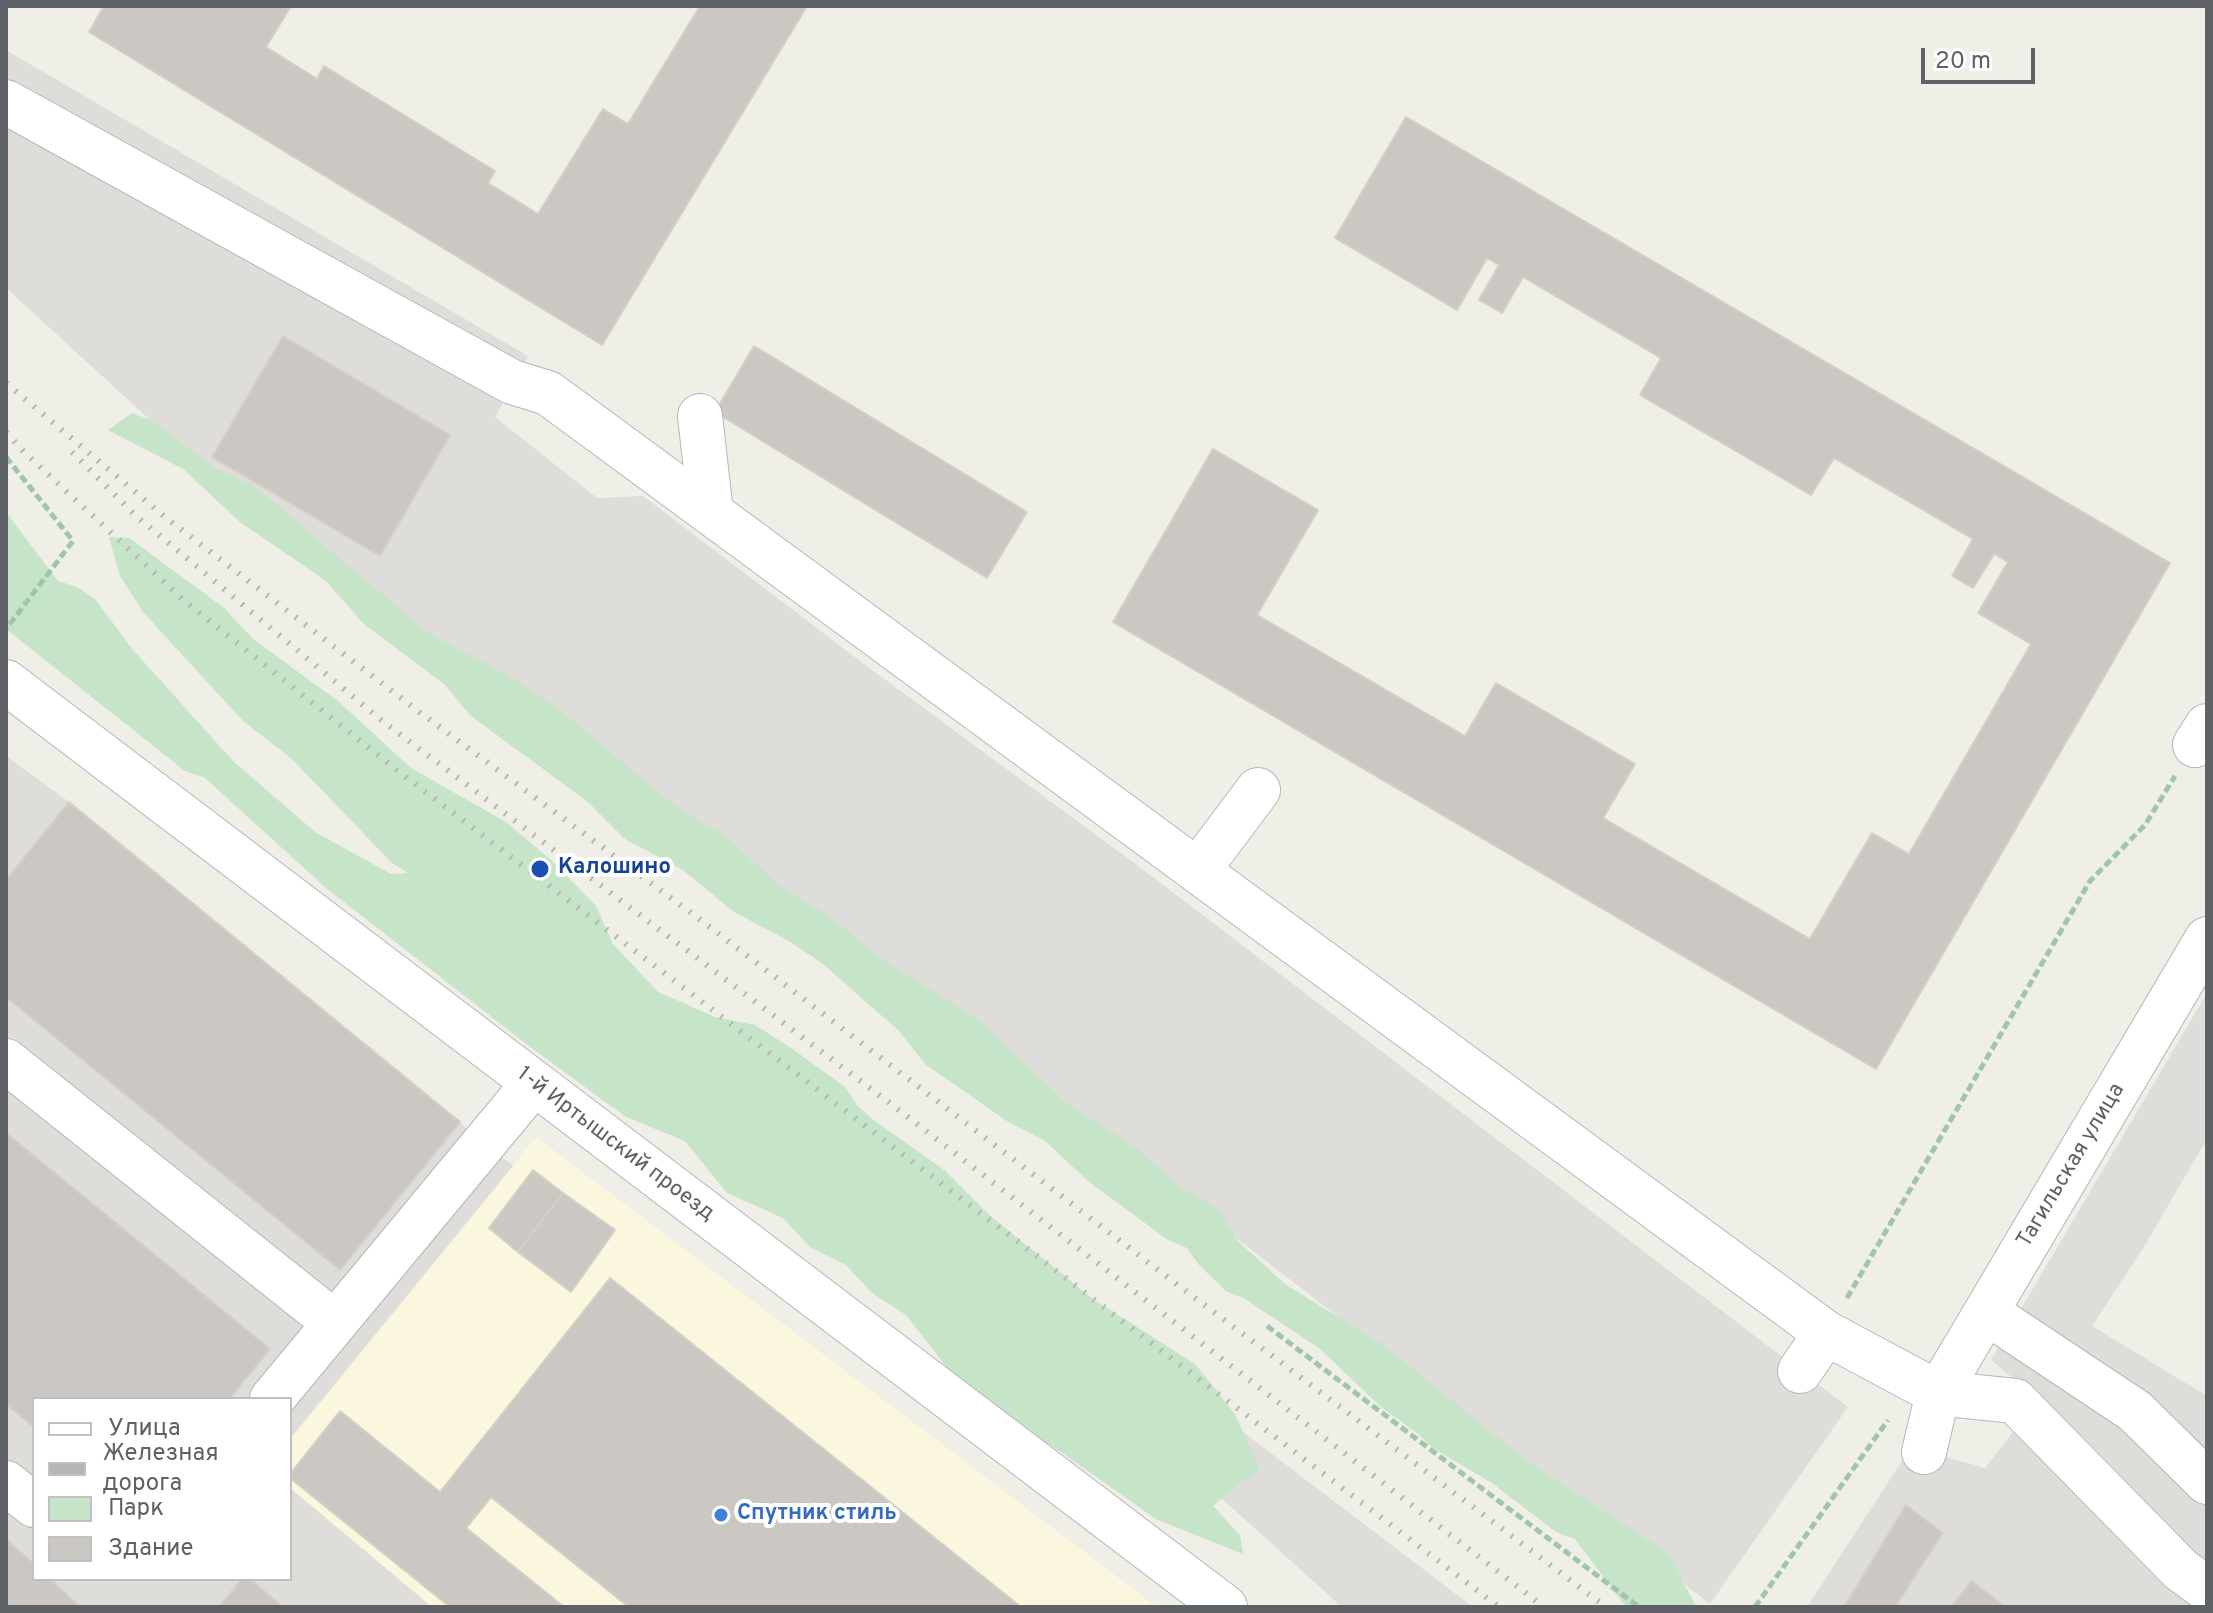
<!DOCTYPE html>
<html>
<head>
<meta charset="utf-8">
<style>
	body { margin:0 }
	#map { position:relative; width:2213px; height:1613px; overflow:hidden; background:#efeee7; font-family:Overpass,sans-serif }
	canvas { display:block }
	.frame { position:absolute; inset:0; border:8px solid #5e6165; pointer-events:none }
	.legend { position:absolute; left:32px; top:1397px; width:260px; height:184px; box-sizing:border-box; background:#fff; border:2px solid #bfc0c1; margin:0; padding:10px 14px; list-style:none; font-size:24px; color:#5e6165 }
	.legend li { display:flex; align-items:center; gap:16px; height:40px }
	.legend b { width:40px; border:2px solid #bfc0c1 }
	.scale { position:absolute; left:1921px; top:48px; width:114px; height:36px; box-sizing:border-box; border:4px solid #5e6165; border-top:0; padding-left:10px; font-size:24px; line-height:28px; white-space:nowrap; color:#5e6165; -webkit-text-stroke:6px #fff; paint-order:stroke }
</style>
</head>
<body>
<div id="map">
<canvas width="2213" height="1613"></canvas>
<div class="frame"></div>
<ul class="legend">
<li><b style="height:10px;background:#fff"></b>Улица</li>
<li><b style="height:10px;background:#b4b5b5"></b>Железная дорога</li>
<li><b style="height:22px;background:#c6e4c8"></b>Парк</li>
<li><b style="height:22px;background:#cbc8c3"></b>Здание</li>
</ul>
<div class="scale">20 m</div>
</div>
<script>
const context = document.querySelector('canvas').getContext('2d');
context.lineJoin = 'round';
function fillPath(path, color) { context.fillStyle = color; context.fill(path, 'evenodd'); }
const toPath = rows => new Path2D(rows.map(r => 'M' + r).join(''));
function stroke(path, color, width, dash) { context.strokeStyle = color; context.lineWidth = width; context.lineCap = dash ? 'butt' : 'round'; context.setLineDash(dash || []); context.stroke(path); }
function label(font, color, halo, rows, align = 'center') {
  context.font = font + ' Overpass,sans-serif'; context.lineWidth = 8; context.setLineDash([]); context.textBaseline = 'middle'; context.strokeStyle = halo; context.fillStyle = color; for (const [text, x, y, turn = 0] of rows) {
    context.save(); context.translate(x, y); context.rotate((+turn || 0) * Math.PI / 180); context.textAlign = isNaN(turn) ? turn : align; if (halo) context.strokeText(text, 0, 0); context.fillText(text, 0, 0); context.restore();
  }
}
fillPath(toPath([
	[536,1137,1157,1607,432,1607,290,1488,290,1439]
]), '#fbf7df');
fillPath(toPath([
	[6,50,528,356,495,417,597,498,643,496,864,664,1137,865,1848,1407,1710,1604,998,1054,232,495,6,288],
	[6,756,69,802,513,1166,290,1439,290,1399,34,1399,34,1579,290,1579,290,1488,432,1607,6,1607],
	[2207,993,2207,1139,2142,1250,2092,1326,2207,1396,2207,1570,2047,1406,1991,1360],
	[1222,1416,1473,1607,1342,1607,1179,1460],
	[2019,1424,2199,1607,1807,1607,1911,1447,1985,1468]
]), '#deddd9');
fillPath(toPath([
	[132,413,151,420,217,469,254,486,428,633,507,675,559,709,664,797,701,823,720,831,780,886,831,918,880,958,978,1019,1066,1103,1135,1147,1181,1188,1217,1208,1238,1241,1285,1284,1383,1345,1523,1458,1669,1554,1696,1607,1626,1607,1575,1539,1556,1532,1492,1483,1433,1448,1417,1433,1382,1408,1319,1348,1245,1299,1226,1291,1199,1265,1187,1248,1168,1240,1088,1181,1045,1141,1007,1121,925,1064,899,1031,823,964,789,941,734,912,683,870,625,839,588,802,471,716,444,684,364,624,326,581,240,522,183,469,108,430],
	[6,512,58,581,77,587,95,599,133,650,233,761,315,832,391,874,408,873,391,862,292,759,243,721,143,612,120,576,109,537,129,538,223,607,253,639,338,701,411,768,506,822,551,860,596,906,613,944,658,992,715,1017,755,1025,794,1050,845,1087,857,1105,872,1119,943,1169,988,1214,1093,1299,1195,1364,1235,1414,1260,1471,1243,1480,1213,1506,1240,1535,1243,1554,1156,1519,1058,1450,970,1397,906,1315,872,1293,846,1265,810,1247,783,1218,727,1193,685,1141,626,1117,529,1046,326,888,205,778,185,771,6,629]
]), '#c6e4c8');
const building = toPath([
	[104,6,291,6,266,47,317,79,324,66,495,171,488,183,538,214,603,109,628,124,700,6,807,6,602,345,89,32,104,6],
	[1406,117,2170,563,1876,1069,1113,622,1213,449,1318,510,1257,615,1465,736,1496,683,1635,764,1603,818,1810,939,1872,833,1909,854,2031,644,1978,613,2008,562,1994,554,1973,588,1952,576,1973,539,1834,458,1811,495,1640,395,1661,358,1523,277,1502,313,1479,300,1499,265,1487,258,1457,310,1335,238,1406,117],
	[283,336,450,435,380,556,212,457,283,336],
	[754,346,1027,512,987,578,715,412,754,346],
	[69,802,460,1122,340,1270,6,997,6,880,69,802],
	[6,1133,270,1349,229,1399,34,1399,34,1427,6,1404,6,1133],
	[533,1170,563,1193,518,1252,489,1228,533,1170],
	[563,1193,615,1230,571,1292,518,1252,563,1193],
	[610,1278,1021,1607,629,1607,491,1497,466,1528,564,1607,450,1607,290,1478,290,1474,340,1411,440,1492,610,1278],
	[1906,1505,1943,1533,1895,1607,1844,1607,1906,1505],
	[6,1539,34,1564,34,1579,50,1579,80,1607,6,1607,6,1539],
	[242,1579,250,1579,283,1607,219,1607,242,1579],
	[1972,1581,2005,1607,1951,1607,1972,1581]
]);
fillPath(building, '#cbc8c3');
stroke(building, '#d3d0c5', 2);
const minor = toPath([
	[6,102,512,382,548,393,1826,1333,1938,1393,2015,1401,2181,1570,2207,1589],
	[700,416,711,513],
	[6,682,1225,1607],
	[2195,745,2207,726],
	[1198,870,1258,790],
	[6,1061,335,1323],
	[1986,1312,2135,1411,2207,1482],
	[1800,1371,1826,1333],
	[272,1399,534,1083],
	[1924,1452,1938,1393,2207,939],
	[6,1483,34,1505]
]);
stroke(minor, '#b4b6ba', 46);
stroke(toPath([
	[6,457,73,541,6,629],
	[1847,1298,2090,881,2145,825,2175,776],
	[1267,1326,1639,1607],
	[1755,1607,1888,1420]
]), '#9fc5ac', 5, [8, 4]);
stroke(minor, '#fff', 44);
stroke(toPath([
	[6,383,165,517,422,714,694,915,1166,1276,1606,1607],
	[6,432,25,453,187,603,398,771,1499,1607],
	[72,452,135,515,381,720,891,1104,1544,1607]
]), '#b4b5b5', 6, [2, 10]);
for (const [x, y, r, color] of [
	[540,869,10,"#1a4fb4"],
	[721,1515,8,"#3f7fe0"]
]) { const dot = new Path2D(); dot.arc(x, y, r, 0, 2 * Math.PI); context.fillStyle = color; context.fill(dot); stroke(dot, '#fff', 3); }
label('bold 22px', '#164399', '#fff', [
	["Калошино",558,869]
], 'left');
label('22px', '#5e6165', '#fff', [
	["1-й Иртышский проезд",615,1145,37],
	["Тагильская улица",2072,1166,-59]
]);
label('bold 22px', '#366cbe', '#fff', [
	["Спутник стиль",737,1515]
], 'left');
</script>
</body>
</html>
